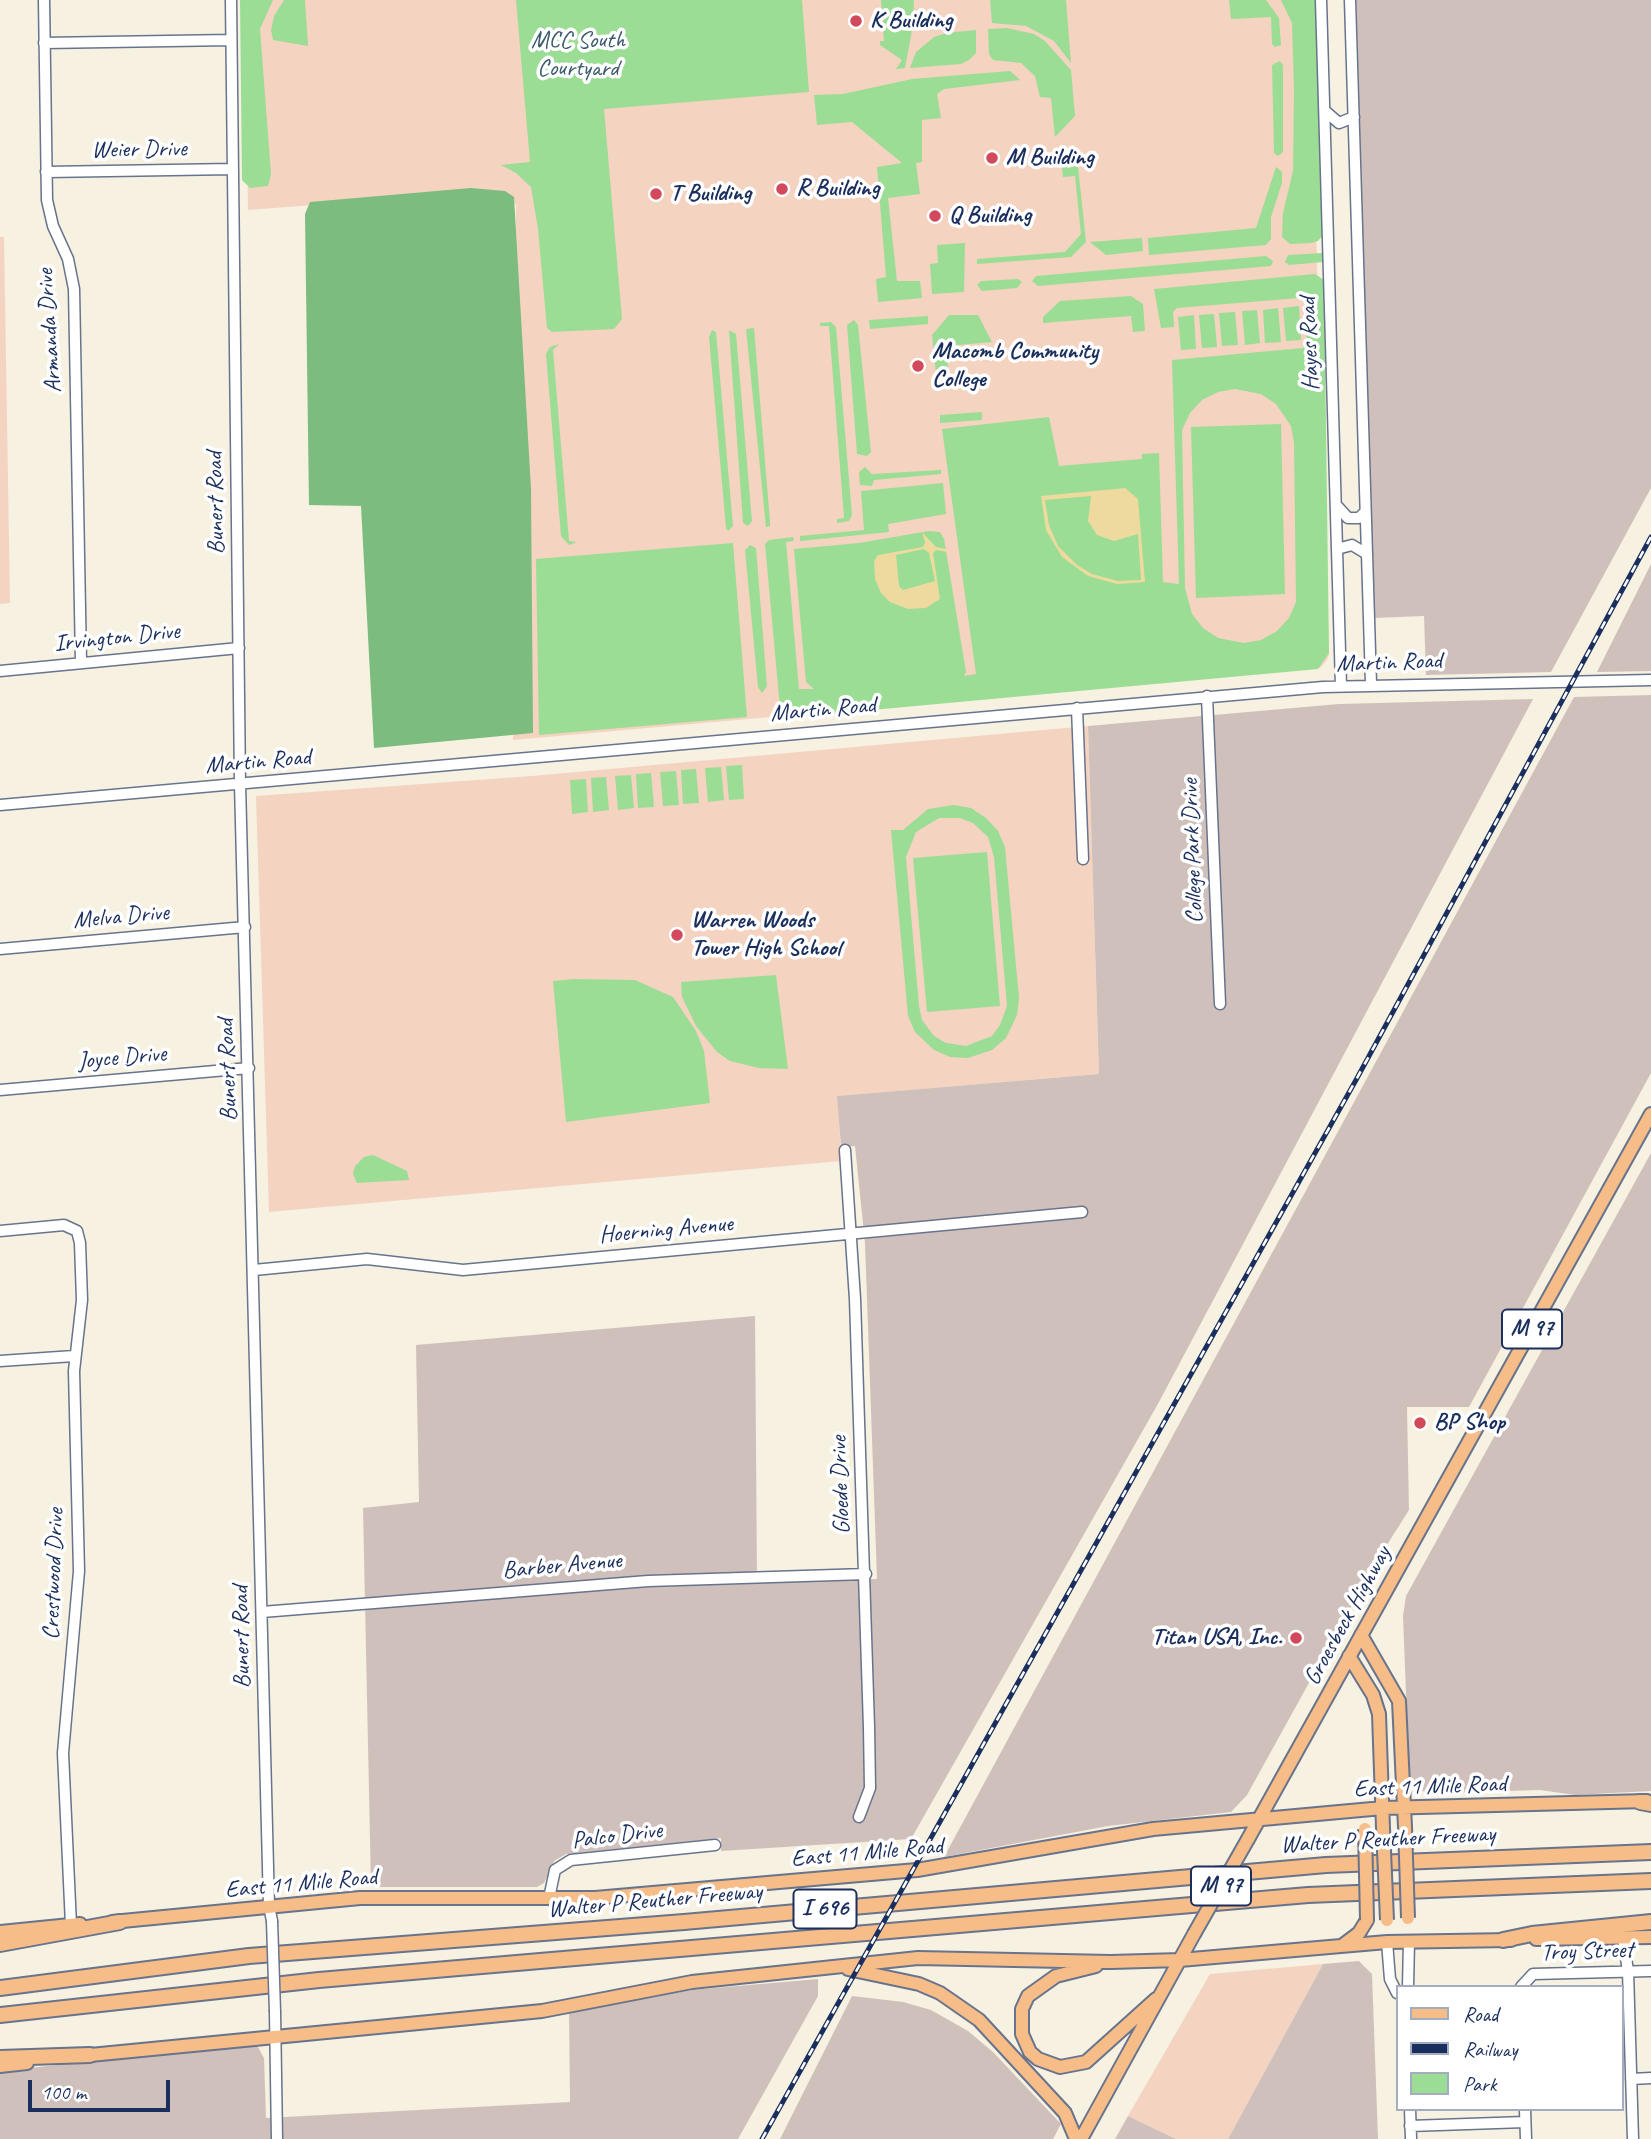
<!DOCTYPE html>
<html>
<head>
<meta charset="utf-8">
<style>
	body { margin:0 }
	#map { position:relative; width:1651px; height:2139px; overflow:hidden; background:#f6f1e1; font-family:Caveat,sans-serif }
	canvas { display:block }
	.legend { position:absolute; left:1396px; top:1985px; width:228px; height:126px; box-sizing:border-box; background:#fff; border:2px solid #a4acbf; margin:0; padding:9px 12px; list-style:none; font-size:21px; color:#1b2f5e }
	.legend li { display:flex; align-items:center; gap:14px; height:35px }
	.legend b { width:35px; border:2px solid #a4acbf }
	.scale { position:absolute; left:28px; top:2080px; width:142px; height:32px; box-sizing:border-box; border:4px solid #1b2f5e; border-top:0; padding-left:9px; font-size:21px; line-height:24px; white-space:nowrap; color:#1b2f5e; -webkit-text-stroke:5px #fff; paint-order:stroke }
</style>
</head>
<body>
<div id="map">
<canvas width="1651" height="2139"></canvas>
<ul class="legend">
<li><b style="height:9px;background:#f7bd88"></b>Road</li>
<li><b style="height:9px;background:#1b2f5e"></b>Railway</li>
<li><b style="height:19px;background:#9bdd94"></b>Park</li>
</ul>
<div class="scale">100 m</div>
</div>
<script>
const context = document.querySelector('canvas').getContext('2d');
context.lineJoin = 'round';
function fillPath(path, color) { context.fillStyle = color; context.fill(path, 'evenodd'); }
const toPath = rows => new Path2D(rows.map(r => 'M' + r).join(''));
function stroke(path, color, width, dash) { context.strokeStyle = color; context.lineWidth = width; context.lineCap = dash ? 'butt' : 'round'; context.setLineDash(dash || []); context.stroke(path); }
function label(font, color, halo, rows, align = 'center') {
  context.font = font + ' Caveat,sans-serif'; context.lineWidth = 7; context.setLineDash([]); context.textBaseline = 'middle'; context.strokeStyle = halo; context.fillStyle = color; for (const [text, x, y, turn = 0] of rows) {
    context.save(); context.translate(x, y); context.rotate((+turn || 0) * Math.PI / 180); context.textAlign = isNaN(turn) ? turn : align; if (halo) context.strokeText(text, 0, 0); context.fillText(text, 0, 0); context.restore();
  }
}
fillPath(toPath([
	[245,0,1309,0,1329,654,1327,660,1320,668,513,740,516,205,496,191,248,210],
	[0,237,4,237,10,603,0,604],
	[1088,726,1099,1074,838,1096,841,1161,269,1212,256,796,532,776],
	[1323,1964,1228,2139,1176,2139,1128,2116,1210,1974]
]), '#f4d3c1');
fillPath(toPath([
	[1356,0,1651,0,1651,488,1551,672,1426,675,1424,616,1374,618],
	[1651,564,1651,671,1597,672],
	[1651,695,1651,1073,1469,1407,1407,1407,1409,1510,1373,1567,1247,1795,1231,1812,1108,1826,944,1857,1574,697],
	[1533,699,1159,1402,911,1839,721,1851,721,1838,566,1854,554,1861,544,1883,537,1887,371,1887,363,1508,419,1502,416,1345,755,1316,757,1581,877,1579,865,1243,855,1146,841,1147,837,1096,1099,1074,1088,726,1339,704],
	[1651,1153,1651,1791,1575,1795,1540,1790,1443,1793,1421,1791,1411,1782,1409,1771,1403,1616,1406,1596],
	[1359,1961,1372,1974,1378,2139,1228,2139,1323,1964],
	[818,1979,818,1996,738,2139,0,2139,0,2071,250,2045,258,2047,264,2058,266,2118,570,2102,569,2013,692,1990],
	[852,1996,903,2002,931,2010,968,2031,993,2052,1061,2124,1053,2139,780,2139],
	[1128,2116,1176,2139,1115,2139]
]), '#d0c0bc');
fillPath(toPath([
	[240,0,273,0,260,29,271,174,268,186,250,188,242,180],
	[284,0,305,0,308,46,273,40,271,30,274,16],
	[516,0,802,0,809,92,604,109,622,319,614,329,552,332,547,328,538,229,531,187,516,173,501,165,530,162],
	[881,0,914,0,913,25,905,68,896,69,902,60,880,45,880,41,884,41],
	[990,0,1066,0,1071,63,1054,41,1026,26,992,23],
	[1229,0,1266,0,1279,18,1281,45,1275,47,1272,44,1271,17,1231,19],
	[1281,0,1316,0,1323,235,1318,241,1311,243,1290,244,1282,237,1283,213,1293,171,1294,91,1292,23],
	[1007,28,1034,34,1045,41,1071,70,1075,116,1055,137,1051,98,1040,97,1035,76,1021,63,993,60,989,54,988,29],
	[976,30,976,53,969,60,961,64,910,68,916,52,934,37,946,33],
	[1280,61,1283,65,1283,152,1278,156,1274,153,1272,65],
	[1010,71,1020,80,944,89,937,94,941,118,922,120,922,162,916,163,920,194,888,198,897,281,920,281,922,298,878,302,876,279,886,277,877,167,902,163,852,122,817,125,814,95,843,94,912,79],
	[1076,148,1086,242,1071,257,977,264,977,259,1065,252,1081,234,1075,176,1063,177,1060,150],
	[1276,167,1282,172,1282,183,1271,217,1271,239,1266,245,1149,255,1148,238,1256,228],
	[1142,238,1143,251,1106,255,1090,242],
	[965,243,964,292,932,294,930,264,938,263,937,245],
	[1323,253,1323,262,1289,265,1285,262,1288,255],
	[1266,256,1273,261,1271,266,1038,286,1032,281,1036,276],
	[1315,274,1324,280,1329,653,1318,669,785,718,780,708,765,544,769,540,793,537,794,541,786,542,799,689,814,689,806,682,794,549,859,543,929,531,940,532,944,539,966,672,964,676,976,674,942,429,1049,417,1059,466,1142,459,1142,454,1159,453,1163,582,1179,584,1172,360,1303,348,1307,344,1304,301,1299,298,1177,308,1173,312,1174,327,1161,328,1154,289],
	[1235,389,1261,394,1276,404,1291,426,1294,443,1296,602,1289,618,1277,631,1261,640,1244,643,1218,638,1203,628,1192,614,1185,588,1182,430,1190,413,1202,400,1218,392],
	[1018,279,1022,282,1017,288,982,291,977,285,981,281],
	[1131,296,1143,304,1145,331,1133,332,1131,316,1043,323,1043,317,1060,301],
	[1299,306,1301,340,1286,341,1283,308],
	[1278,308,1281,342,1265,343,1263,310],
	[1257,310,1260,343,1245,345,1242,311],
	[1235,312,1238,345,1222,346,1219,313],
	[1214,314,1217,347,1202,348,1199,315],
	[949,315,978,315,992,342,947,346,948,372,936,373,932,335],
	[1194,315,1196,349,1181,350,1178,317],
	[928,316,928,324,870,329,869,320],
	[854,320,858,325,871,452,867,456,857,454,847,325],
	[831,322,836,327,852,515,849,521,837,523,837,519,844,518,829,326,820,326,820,323],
	[754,328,770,522,770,526,766,527,746,329],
	[712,330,716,332,733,526,728,531,726,528,709,337],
	[729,330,736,334,752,521,748,526,743,523],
	[559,344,553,350,569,541,577,542,569,545,561,536,546,354,550,347],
	[982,412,982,420,940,423,940,415],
	[1281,424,1285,594,1196,598,1191,427],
	[865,467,872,474,941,470,941,474,874,480,872,486,860,485,859,472],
	[943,483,946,514,888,524,889,532,800,541,800,536,864,530,861,491],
	[733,543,747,717,539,735,536,559],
	[750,545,756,548,767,686,762,693,758,687,745,550],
	[742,765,744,799,729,800,726,766],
	[721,767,724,800,708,802,705,768],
	[696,769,699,803,683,804,681,770],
	[676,771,679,805,663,806,660,772],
	[651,773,654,807,638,808,636,774],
	[631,775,634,808,618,810,615,776],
	[606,777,609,810,593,812,591,778],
	[586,779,588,812,572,814,570,780],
	[954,805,971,808,986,818,998,831,1005,847,1019,998,1017,1015,1006,1038,992,1050,968,1058,950,1057,934,1050,915,1032,908,1016,891,830,903,830,928,809],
	[939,818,960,818,973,823,988,837,994,857,1007,1006,1000,1025,992,1036,966,1046,946,1043,934,1036,922,1020,919,1006,906,857,916,832],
	[987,852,1000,1006,927,1012,913,858],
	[776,975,788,1069,759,1068,730,1061,717,1052,696,1026,682,997,681,982],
	[574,979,635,980,673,997,696,1031,704,1051,710,1103,566,1122,553,981],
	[373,1155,407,1171,409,1180,357,1183,353,1174,355,1166,364,1157]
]), '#9bdd94');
fillPath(toPath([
	[471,188,505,191,514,197,531,489,533,733,374,748,361,506,309,505,305,214,310,202]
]), '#7cbc7e');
fillPath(toPath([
	[1125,488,1138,499,1145,582,1117,584,1088,576,1062,557,1046,530,1041,496],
	[1091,496,1088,521,1097,535,1114,541,1138,534,1141,580,1118,581,1092,574,1077,565,1058,546,1049,525,1045,500],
	[922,532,936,547,946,549,947,552,936,550,933,553,940,599,926,608,908,609,890,602,881,593,875,579,874,561,878,555,923,547,925,542],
	[924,549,929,553,935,581,903,590,899,586,896,555]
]), '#eeda9e');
const minor = toPath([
	[44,0,47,200,53,226,68,259,74,289,81,662],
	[231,0,240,784,269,1906,272,1921],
	[1321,0,1341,686],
	[1350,0,1371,684],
	[44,43,231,40],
	[1325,111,1339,123,1354,117],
	[46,172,233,169],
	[1337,506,1348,518,1359,518,1365,512],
	[1337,549,1352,545,1367,554],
	[0,671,239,648],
	[1207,696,1220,1004],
	[1077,708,1083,859],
	[0,805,1323,687,1651,680],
	[0,949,245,927],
	[0,1090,249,1068],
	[845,1150,855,1299,869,1727,870,1788,859,1817],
	[0,1231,64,1225,77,1231,80,1243,82,1300,74,1371,79,1571,63,1753,71,1925],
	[254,1270,367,1259,463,1270,1082,1212],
	[0,1361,74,1356],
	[262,1612,648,1581,866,1574],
	[549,1898,555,1870,571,1860,715,1845],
	[1623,1938,1628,1971,1633,2139],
	[1387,1942,1390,1979,1397,1993],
	[1408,1987,1409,1941],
	[1521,1987,1533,1974,1651,1971],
	[275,2012,277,2139],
	[1631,2079,1651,2078],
	[1410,2109,1411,2139],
	[1525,2109,1526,2139],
	[1410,2126,1525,2122]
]);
const major = toPath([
	[1361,1635,1399,1701,1405,1827],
	[1349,1656,1373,1695,1379,1714,1383,1828],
	[1248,1839,1651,1114],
	[112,1922,360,1898,595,1898,917,1870,1153,1829,1383,1808,1647,1801],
	[0,1932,80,1924],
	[1536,1939,1651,1937],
	[1343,1945,1359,1933,1367,1920],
	[1096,1966,1056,1976,1028,1996,1022,2009,1022,2034,1030,2052,1038,2059,1060,2067,1086,2062,1156,1999],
	[848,1969,919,1984,940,1993,979,2020,1065,2113,1076,2139],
	[80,2056,542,2011,692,1982,918,1958,1111,1962,1180,1960,1387,1942,1511,1940],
	[0,2066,27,2063],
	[1081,2139,1194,1934]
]);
const highway = toPath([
	[1640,1802,1651,1804],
	[1503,1940,1532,1934,1651,1922],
	[0,1944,120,1922],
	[0,1988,249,1956,684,1922,1326,1865,1651,1852],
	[0,2015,319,1980,1308,1895,1651,1881],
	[0,2058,90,2055]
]);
stroke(minor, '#68738c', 13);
stroke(major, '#68738c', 16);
stroke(highway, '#68738c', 18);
stroke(minor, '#fff', 10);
stroke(major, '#f7bd88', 12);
stroke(highway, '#f7bd88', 14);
const rail = toPath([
	[762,2139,1356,1080,1651,537]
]);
stroke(rail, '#1b2f5e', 5);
stroke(rail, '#fff', 2.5, [8]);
const minorBridge = toPath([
	[272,1921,275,2012]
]);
const majorBridge = toPath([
	[1405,1827,1408,1918],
	[1383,1828,1387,1920],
	[1365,1829,1367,1920],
	[1194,1934,1248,1839]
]);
stroke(minorBridge, '#68738c', 13, []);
stroke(majorBridge, '#68738c', 16, []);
stroke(minorBridge, '#fff', 10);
stroke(majorBridge, '#f7bd88', 12);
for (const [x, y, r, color] of [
	[856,21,7,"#d1495b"],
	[992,158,7,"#d1495b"],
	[782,189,7,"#d1495b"],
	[656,194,7,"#d1495b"],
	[935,216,7,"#d1495b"],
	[918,366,7,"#d1495b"],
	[677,935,7,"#d1495b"],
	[1420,1423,7,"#d1495b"],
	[1296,1638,7,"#d1495b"]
]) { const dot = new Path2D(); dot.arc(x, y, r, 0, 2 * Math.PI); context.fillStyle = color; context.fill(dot); stroke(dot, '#fff', 2.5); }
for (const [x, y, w] of [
	[1532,1329,60],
	[1221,1886,60],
	[825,1909,63]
]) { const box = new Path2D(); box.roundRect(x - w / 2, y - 19.5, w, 39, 5); context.fillStyle = '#fff'; context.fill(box); stroke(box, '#1b2f5e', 2); }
label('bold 23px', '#1b2f5e', null, [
	["M 97",1532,1329],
	["M 97",1221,1886],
	["I 696",825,1909]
]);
label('bold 24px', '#1b2f5e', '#fff', [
	["K Building",870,21],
	["M Building",1006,158],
	["R Building",796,189],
	["T Building",670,194],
	["Q Building",949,216],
	["Macomb Community",932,352],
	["College",932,380],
	["Warren Woods",691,921],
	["Tower High School",691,949],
	["BP Shop",1434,1423],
	["Titan USA, Inc.",1282,1638,"right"]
], 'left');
label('24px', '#3b5a6c', '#fff', [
	["MCC South",578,41],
	["Courtyard",578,69]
]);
label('24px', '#1b2f5e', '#fff', [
	["Weier Drive",139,150,-1],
	["Armanda Drive",50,331,-94],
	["Hayes Road",1310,344,-92],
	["Bunert Road",216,503,-91],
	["Irvington Drive",117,638,-6],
	["Martin Road",1389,663,-2],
	["Martin Road",823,710,-5],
	["Martin Road",258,762,-5],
	["College Park Drive",1193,851,-92],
	["Melva Drive",121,917,-5],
	["Joyce Drive",122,1058,-5],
	["Bunert Road",228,1070,-92],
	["Hoerning Avenue",666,1230,-5],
	["Gloede Drive",841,1485,-92],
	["Barber Avenue",562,1566,-5],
	["Crestwood Drive",54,1574,-88],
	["Groesbeck Highway",1348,1616,-61],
	["Bunert Road",242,1637,-91],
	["East 11 Mile Road",1430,1787,-2],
	["Palco Drive",617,1836,-7],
	["Walter P Reuther Freeway",1388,1840,-3],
	["East 11 Mile Road",867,1853,-5],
	["East 11 Mile Road",301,1884,-5],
	["Walter P Reuther Freeway",655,1901,-5],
	["Troy Street",1587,1952,-2]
]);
</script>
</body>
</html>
